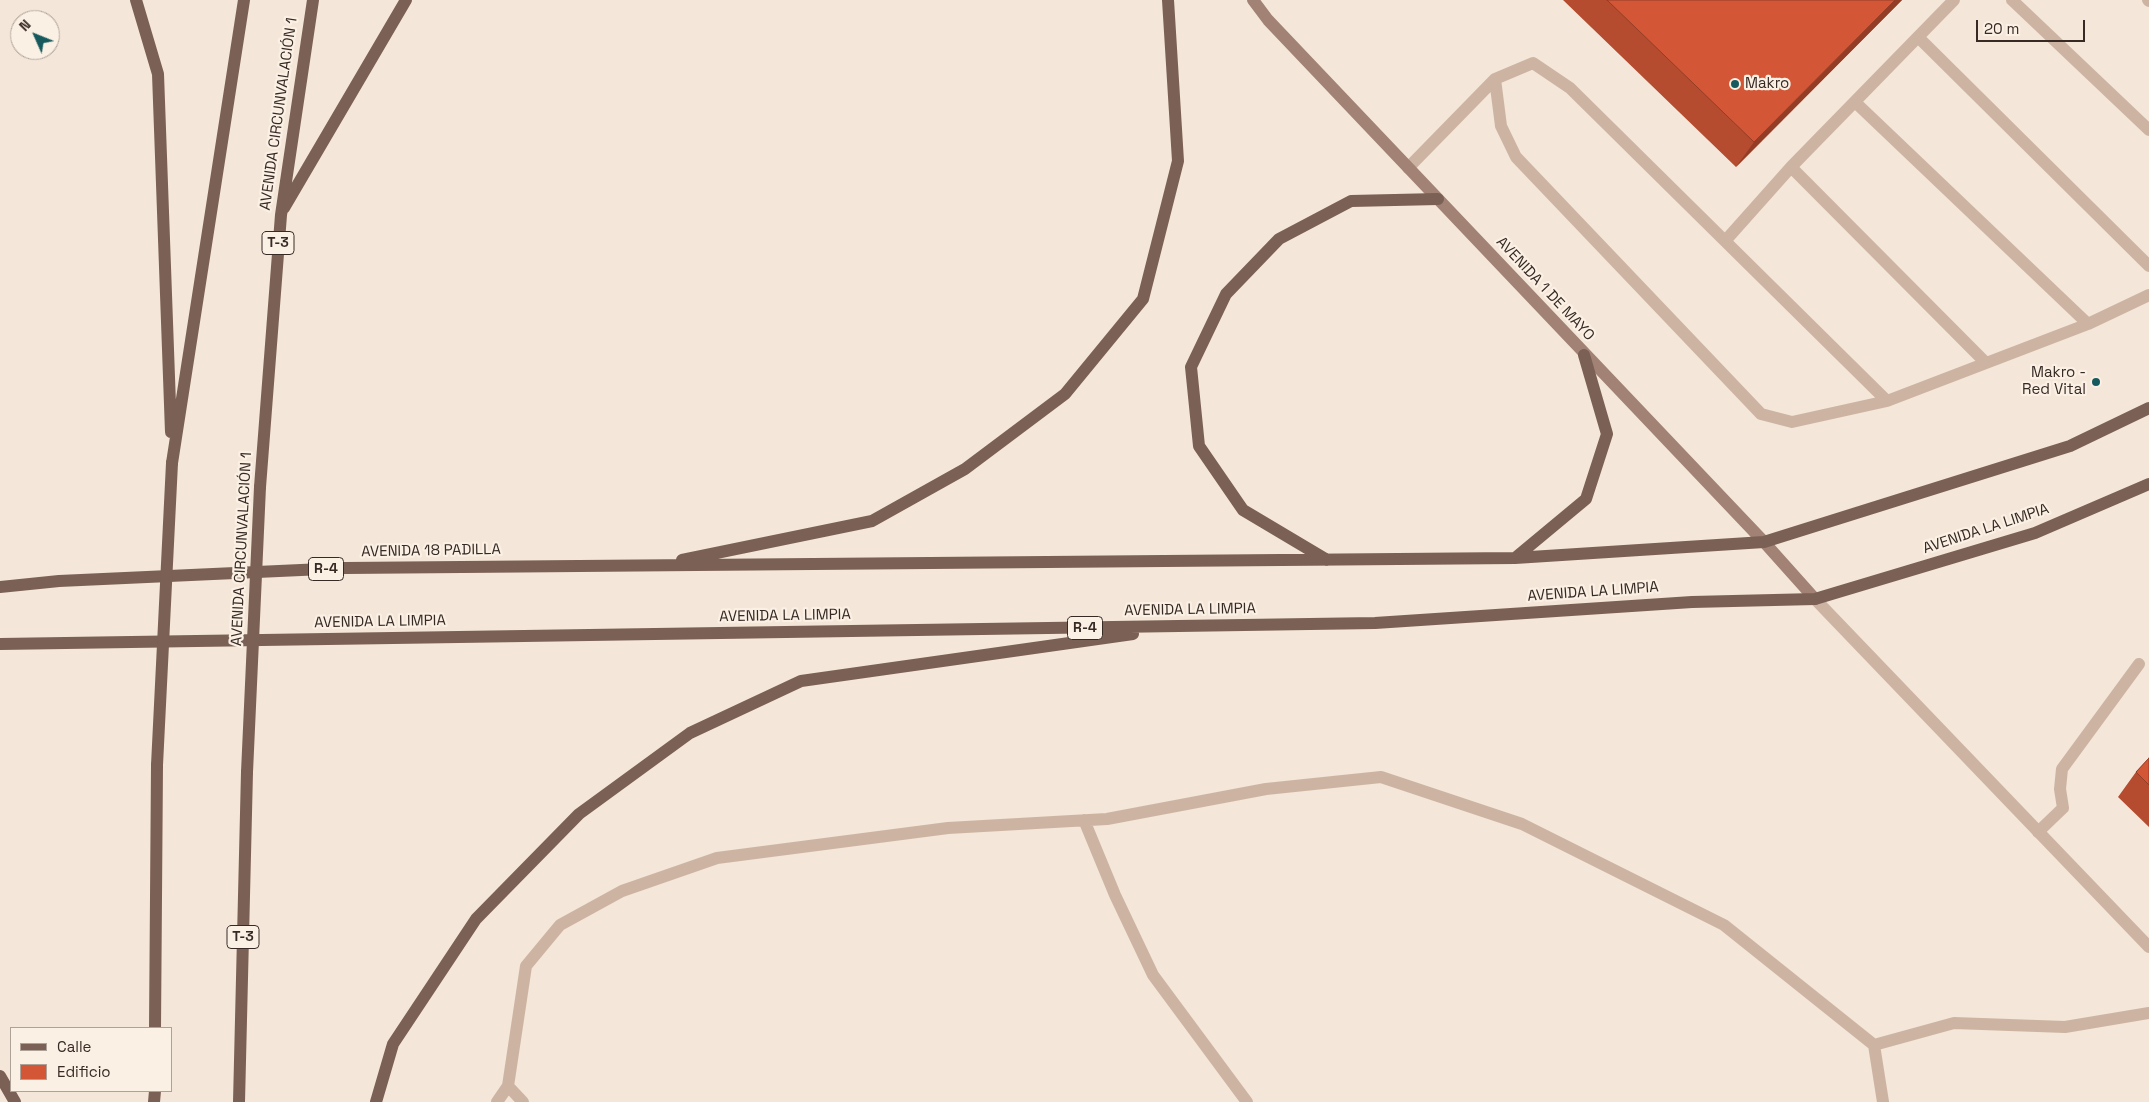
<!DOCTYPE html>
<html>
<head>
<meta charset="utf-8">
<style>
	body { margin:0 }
	#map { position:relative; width:2149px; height:1102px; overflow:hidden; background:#f4e6d8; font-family:"Space Grotesk",sans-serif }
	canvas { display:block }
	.legend { position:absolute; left:10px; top:1027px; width:162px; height:65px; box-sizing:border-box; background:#fbf0e4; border:1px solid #ada198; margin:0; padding:6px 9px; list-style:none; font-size:15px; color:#372a25 }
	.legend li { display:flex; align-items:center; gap:10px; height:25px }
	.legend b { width:25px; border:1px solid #ada198 }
	.north { position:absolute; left:10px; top:10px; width:50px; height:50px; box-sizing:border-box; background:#fbf0e4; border:1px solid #ada198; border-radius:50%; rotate:314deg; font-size:14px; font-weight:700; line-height:20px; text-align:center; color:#372a25 }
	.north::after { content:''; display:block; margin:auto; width:18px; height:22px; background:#175a5d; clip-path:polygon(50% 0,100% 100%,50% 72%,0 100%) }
	.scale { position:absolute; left:1976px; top:20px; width:109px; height:22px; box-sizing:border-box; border:2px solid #372a25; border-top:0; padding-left:6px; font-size:15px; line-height:18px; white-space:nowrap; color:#372a25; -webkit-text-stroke:4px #fbf0e4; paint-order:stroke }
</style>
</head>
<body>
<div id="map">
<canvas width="2149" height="1102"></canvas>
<ul class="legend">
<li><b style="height:6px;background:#7b6055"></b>Calle</li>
<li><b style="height:14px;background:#d35737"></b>Edificio</li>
</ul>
<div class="north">N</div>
<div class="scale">20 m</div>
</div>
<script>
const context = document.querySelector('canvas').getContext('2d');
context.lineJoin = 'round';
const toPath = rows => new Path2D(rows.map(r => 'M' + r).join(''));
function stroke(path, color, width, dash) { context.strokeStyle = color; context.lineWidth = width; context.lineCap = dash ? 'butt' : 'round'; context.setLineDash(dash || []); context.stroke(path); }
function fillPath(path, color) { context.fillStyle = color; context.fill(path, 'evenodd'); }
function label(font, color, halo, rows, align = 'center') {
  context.font = font + ' "Space Grotesk",sans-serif'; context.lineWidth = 4.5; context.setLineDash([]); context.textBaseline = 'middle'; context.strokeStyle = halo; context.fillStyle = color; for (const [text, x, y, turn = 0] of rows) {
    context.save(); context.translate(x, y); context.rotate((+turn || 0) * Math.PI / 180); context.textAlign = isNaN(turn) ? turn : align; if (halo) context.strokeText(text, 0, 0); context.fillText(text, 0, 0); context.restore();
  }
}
stroke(toPath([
	[2012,0,2149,130],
	[2148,0,2149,1],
	[1918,37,2149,266],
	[1495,79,1501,126,1516,157,1761,414,1792,422,1887,401,2088,324,2149,295],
	[1855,102,2088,324],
	[1791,167,1986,363],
	[1408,168,1495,79,1533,63,1570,88,1887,401],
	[1726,240,1791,167,1954,0],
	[2038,832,2063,808,2060,789,2062,769,2139,664]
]), '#cdb4a2', 12);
stroke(toPath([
	[1815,599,2149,947],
	[1084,820,1115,895,1153,975,1247,1102],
	[1874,1045,1954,1023,2065,1027,2149,1013],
	[508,1086,523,1102],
	[497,1102,508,1086,526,966,560,925,622,891,717,858,948,828,1107,819,1266,789,1381,777,1522,824,1724,925,1874,1045,1883,1102]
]), '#cdb4a2', 12);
stroke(toPath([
	[1253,0,1268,20,1764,542,1815,599]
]), '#a18274', 12);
stroke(toPath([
	[136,0,158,74,171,432],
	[284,208,406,0],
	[172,463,244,0],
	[260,487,281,215,313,0],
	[1515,558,1586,499,1607,434,1584,355],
	[682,560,872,521,965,469,1065,394,1143,299,1178,161,1168,0],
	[1327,560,1243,510,1199,446,1191,367,1226,294,1279,239,1351,201,1438,199],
	[0,587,59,581,345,568,1515,558,1764,542,2070,446,2149,408],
	[0,644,1375,623,1692,602,1815,599,2035,533,2149,484],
	[155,1028,157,765],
	[0,1076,15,1102],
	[154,1102,155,1091],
	[239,1102,247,772],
	[376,1102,393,1044,476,919,579,814,690,733,801,681,1133,634]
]), '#7b6055', 12);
stroke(toPath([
	[157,765,172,463],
	[247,772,260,487]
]), '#7b6055', 12);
fillPath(toPath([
	[1563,0,1902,0,1736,167],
	[2149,758,2149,827,2118,797,2136,772]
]), '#b54b2f');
fillPath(toPath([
	[1895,0,1902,0,1736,167,1754,142]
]), '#943d26');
const building = toPath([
	[1607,0,1895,0,1754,142,1607,0],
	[2149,758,2149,785,2136,772,2149,758]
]);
fillPath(building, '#d35737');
stroke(building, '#943d26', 1);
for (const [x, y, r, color] of [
	[1735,84,5,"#175a5d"],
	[2096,382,5,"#175a5d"]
]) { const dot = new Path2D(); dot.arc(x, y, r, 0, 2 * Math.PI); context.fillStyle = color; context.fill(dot); stroke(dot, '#fbf0e4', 2); }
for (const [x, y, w] of [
	[278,243,32],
	[326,569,35],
	[1085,628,35],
	[243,937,32]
]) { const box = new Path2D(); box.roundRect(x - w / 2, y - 11.5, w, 23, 4); context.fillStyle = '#fbf0e4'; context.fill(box); stroke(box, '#372a25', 1); }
label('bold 14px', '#372a25', null, [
	["T-3",278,243],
	["R-4",326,569],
	["R-4",1085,628],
	["T-3",243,937]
]);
label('15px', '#372a25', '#fbf0e4', [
	["Makro",1745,84],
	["Makro -",2086,373,"right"],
	["Red Vital",2086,390,"right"]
], 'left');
label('15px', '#372a25', '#fbf0e4', [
	["AVENIDA CIRCUNVALACIÓN 1",279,114,-82],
	["AVENIDA 1 DE MAYO",1545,289,47],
	["AVENIDA LA LIMPIA",1986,529,-18],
	["AVENIDA CIRCUNVALACIÓN 1",242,549,-87],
	["AVENIDA 18 PADILLA",431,551,-1],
	["AVENIDA LA LIMPIA",1593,592,-4],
	["AVENIDA LA LIMPIA",1190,610,-1],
	["AVENIDA LA LIMPIA",785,616,-1],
	["AVENIDA LA LIMPIA",380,622,-1]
]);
</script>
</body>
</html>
